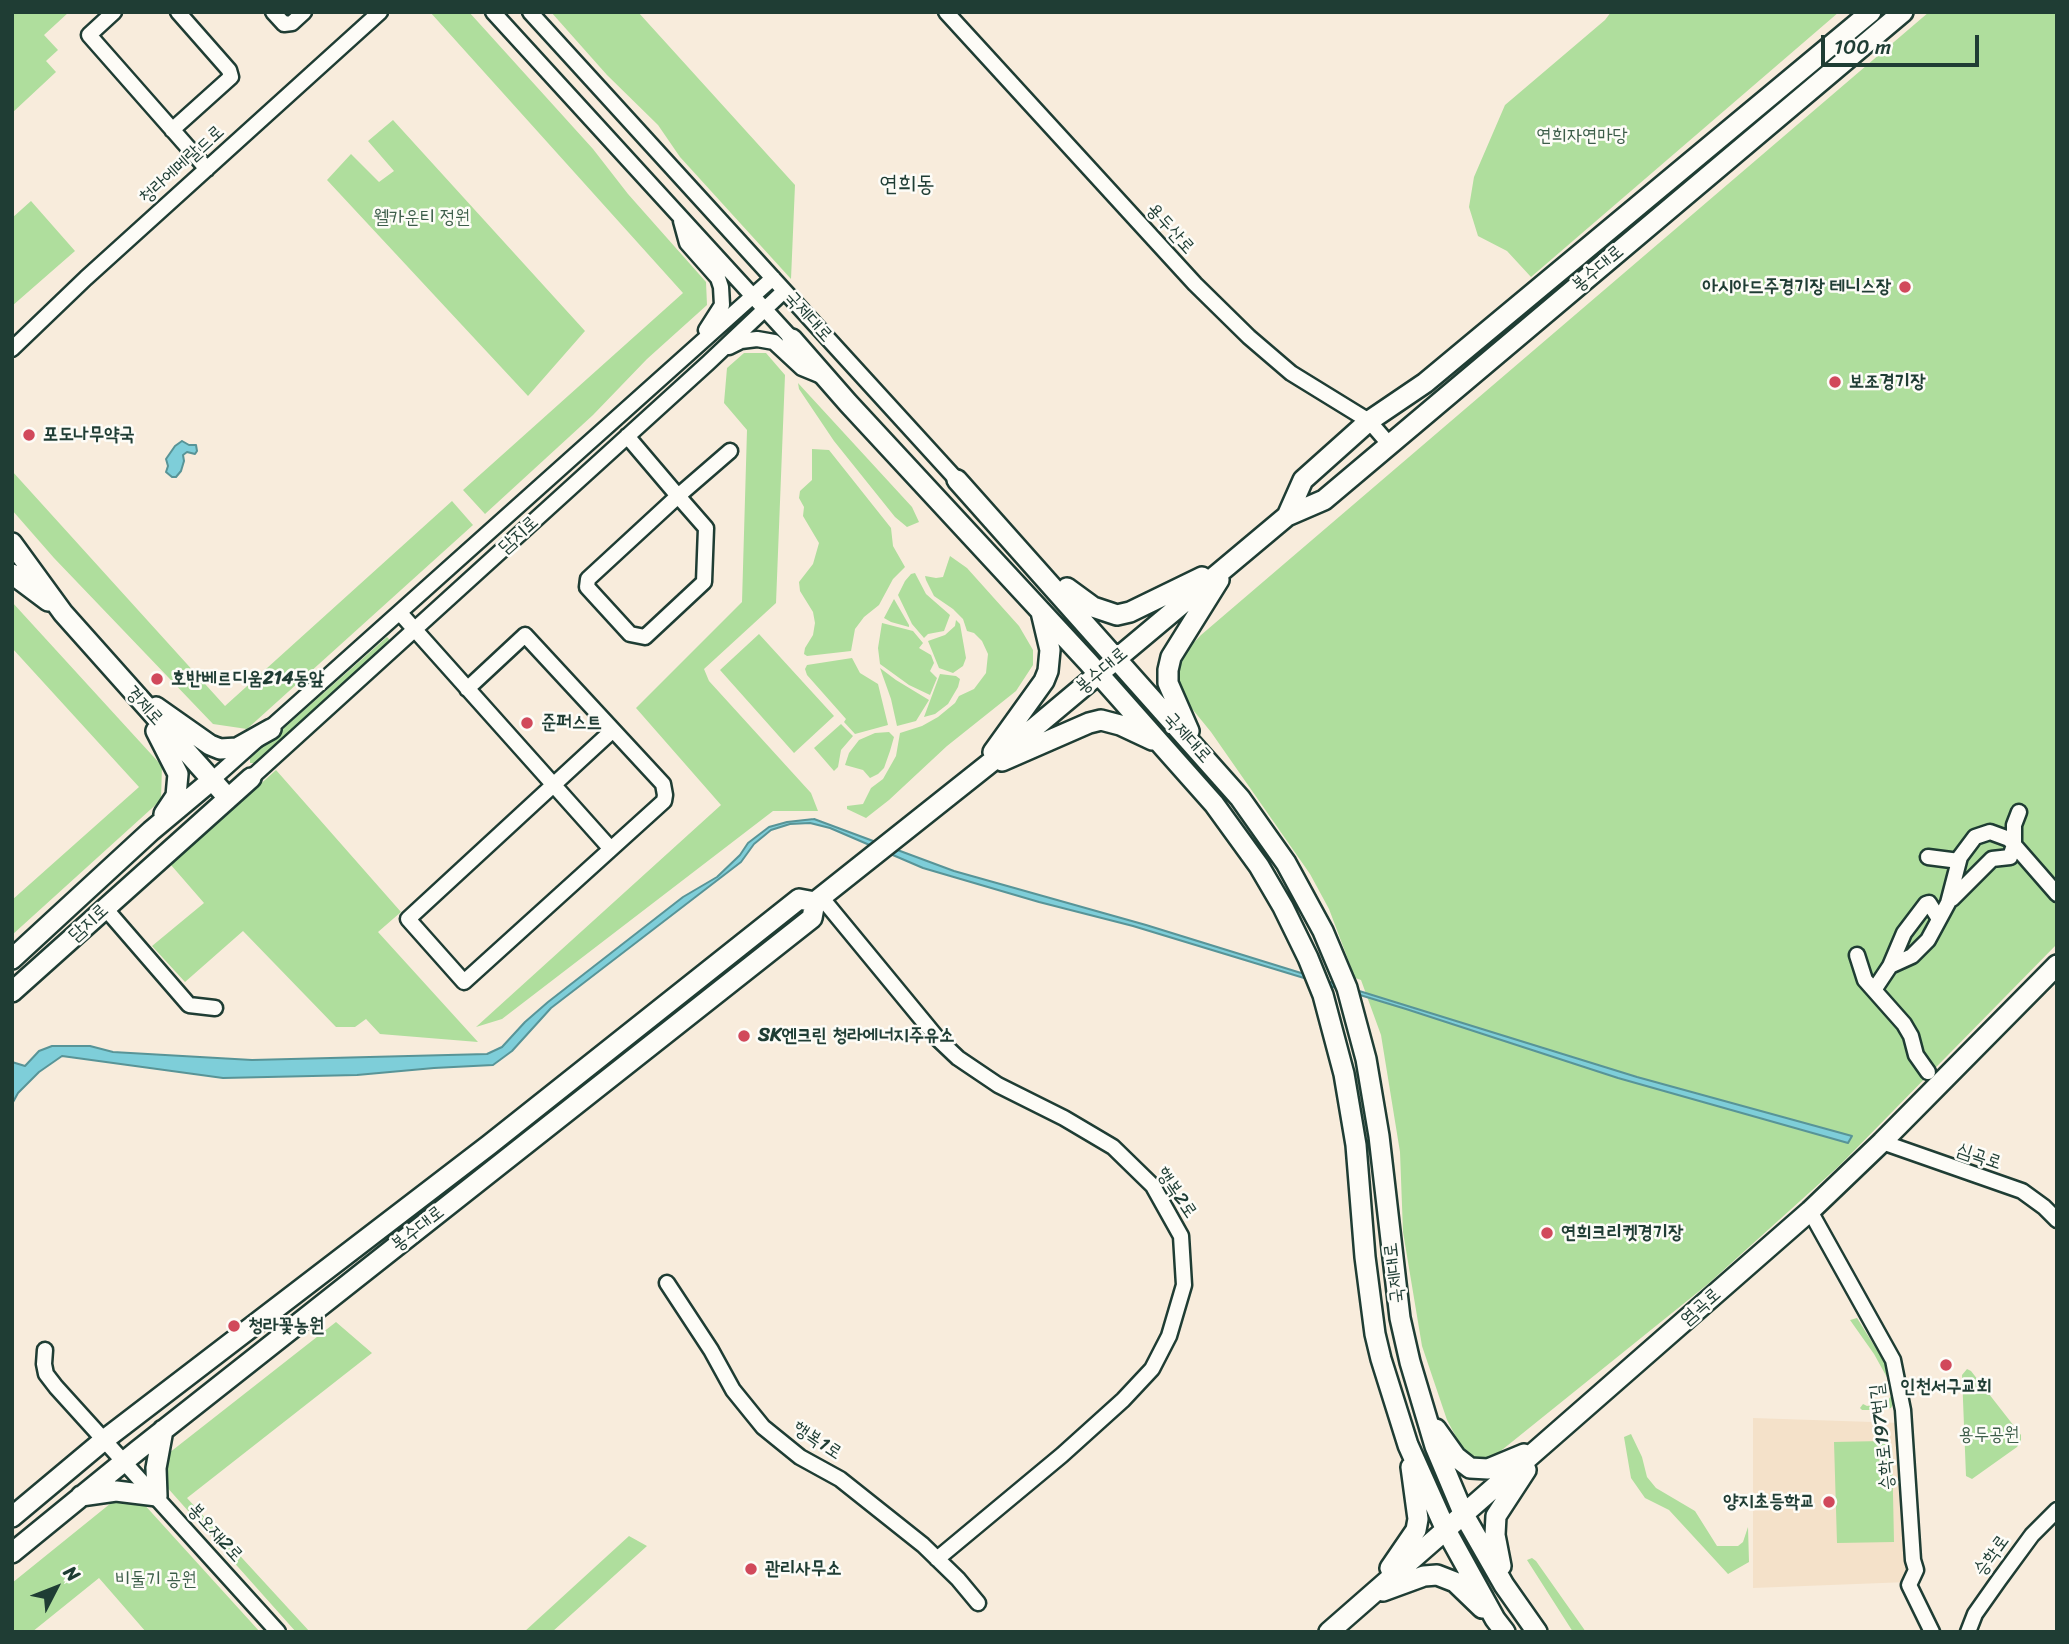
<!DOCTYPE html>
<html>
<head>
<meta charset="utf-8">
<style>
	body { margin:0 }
	#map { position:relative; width:2069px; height:1644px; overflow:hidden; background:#f8ecdc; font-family:Sriracha,sans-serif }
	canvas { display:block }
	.frame { position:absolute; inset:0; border:14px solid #1f3d34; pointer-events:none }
	.north { position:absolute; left:21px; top:1553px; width:70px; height:70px; -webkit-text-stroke:5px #fdfcf7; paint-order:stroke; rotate:48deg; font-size:19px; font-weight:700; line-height:28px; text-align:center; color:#1f3d34 }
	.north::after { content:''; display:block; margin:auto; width:24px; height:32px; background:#1f3d34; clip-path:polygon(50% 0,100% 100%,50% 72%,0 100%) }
	.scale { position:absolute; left:1821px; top:35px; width:158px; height:32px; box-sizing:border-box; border:4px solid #1f3d34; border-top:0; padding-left:9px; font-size:21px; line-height:24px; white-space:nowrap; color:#1f3d34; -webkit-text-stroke:5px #fdfcf7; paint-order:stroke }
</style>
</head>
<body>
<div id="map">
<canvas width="2069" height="1644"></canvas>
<div class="frame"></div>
<div class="north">N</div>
<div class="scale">100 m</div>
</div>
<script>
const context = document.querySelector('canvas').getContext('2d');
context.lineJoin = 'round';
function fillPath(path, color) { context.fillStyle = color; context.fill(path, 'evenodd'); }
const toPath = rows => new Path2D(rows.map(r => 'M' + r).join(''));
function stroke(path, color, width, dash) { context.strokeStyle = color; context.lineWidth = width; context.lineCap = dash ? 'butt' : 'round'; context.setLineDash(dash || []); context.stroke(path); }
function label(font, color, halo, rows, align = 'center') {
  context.font = font + ' Sriracha,"Poor Story",sans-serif'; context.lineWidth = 5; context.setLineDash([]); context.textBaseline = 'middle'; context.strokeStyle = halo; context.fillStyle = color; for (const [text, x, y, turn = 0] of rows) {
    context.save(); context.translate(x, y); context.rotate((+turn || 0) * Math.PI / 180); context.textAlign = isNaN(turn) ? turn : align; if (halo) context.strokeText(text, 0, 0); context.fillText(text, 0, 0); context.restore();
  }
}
fillPath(toPath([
	[1753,1418,1902,1423,1908,1582,1753,1588]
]), '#f4e1c9');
fillPath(toPath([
	[12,12,69,12,44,35,58,50,46,61,56,72,12,113],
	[430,12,469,12,593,149,628,194,706,282,707,305,647,359,593,415,485,514,463,490,683,293],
	[551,12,638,12,795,185,791,279,680,157,658,125,607,75],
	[1611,12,1839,12,1531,277,1507,251,1478,236,1469,207,1474,177,1505,105,1605,20],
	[1929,12,2057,12,2057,944,1840,1165,1708,1284,1487,1462,1473,1460,1461,1446,1447,1420,1422,1346,1403,1232,1400,1152,1381,1035,1361,980,1355,978,1329,909,1310,874,1211,732,1180,694,1176,684,1178,659,1201,635],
	[393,120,585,331,528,396,327,180,351,154,379,182,394,171,368,141],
	[31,201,75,251,12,306,12,218],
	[744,353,766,353,785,375,776,603,704,669,709,681,811,793,818,811,773,811,502,1019,476,1027,721,805,636,708,742,602,747,430,724,403,727,368],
	[798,383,912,507,919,522,907,527,895,517,834,441,799,389],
	[812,449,829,450,891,528,893,546,905,567,893,579,879,605,864,617,855,629,851,651,807,656,804,654,805,648,813,635,815,623,813,612,800,591,799,582,813,564,819,543,803,516,804,507,799,498,800,491,812,480],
	[12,471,225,706,452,501,473,525,247,729,213,724,54,558,12,510],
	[950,556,967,568,1019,626,1033,650,1033,665,1016,691,947,746,889,800,866,818,847,809,847,806,863,804,871,788,883,779,896,756,900,733,922,726,938,717,955,703,959,696,974,689,986,673,988,654,982,641,974,633,967,631,963,619,953,609,934,596,926,580,925,576,936,578,943,577],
	[915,573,926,594,950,615,944,631,928,634,924,638,912,624,898,595,905,581,911,574],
	[894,599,909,625,909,627,891,622,884,618],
	[12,602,162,766,161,800,12,935,12,900,139,787,12,648],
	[956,620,960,624,966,658,963,666,953,673,939,668,928,641,945,635,955,626],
	[882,623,913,631,923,643,919,648,931,655,934,663,930,671,937,678,930,695,909,685,880,664,878,648],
	[759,634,834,716,794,753,720,670],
	[387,637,390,640,387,645,255,763,250,763,250,758],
	[852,658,860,673,878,684,888,725,855,734,844,722,846,719,807,675,805,669,807,665],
	[880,668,896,680,929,700,916,721,897,726,891,699],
	[940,674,956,676,960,679,958,687,948,704,935,714,924,717],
	[841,724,853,736,841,750,838,767,834,771,814,748],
	[889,732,894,737,890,751,884,768,878,774,870,778,863,770,845,765,849,753,859,740,875,733],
	[276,770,401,912,378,932,478,1042,380,1034,366,1019,355,1027,336,1027,243,931,185,982,152,946,204,903,171,865],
	[1857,1318,1885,1363,1896,1399,1891,1408,1876,1410,1862,1410,1860,1408,1863,1404,1867,1406,1886,1403,1891,1396,1889,1381,1874,1354,1850,1320],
	[336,1322,372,1353,187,1498,310,1632,296,1632,165,1485,169,1453],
	[1967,1369,1971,1371,2021,1435,2021,1441,2017,1447,1972,1479,1966,1476,1962,1375],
	[1631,1434,1642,1457,1647,1477,1656,1488,1695,1511,1717,1546,1738,1546,1743,1542,1748,1527,1749,1562,1728,1574,1669,1510,1645,1498,1631,1478,1624,1437],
	[1882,1441,1892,1446,1894,1542,1837,1543,1834,1442],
	[116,1499,142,1502,260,1632,146,1632,99,1578,32,1632,12,1632,12,1583],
	[629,1536,647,1546,552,1632,524,1632],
	[1532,1558,1536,1561,1586,1632,1573,1632,1527,1560]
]), '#afde9d');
const water = toPath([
	[182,441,189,445,196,445,197,451,195,454,187,452,183,455,184,461,181,471,176,477,172,477,166,472,168,466,166,459,175,446,182,441],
	[814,819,954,871,1146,925,1637,1077,1852,1136,1848,1143,1618,1078,1406,1009,1133,926,1039,902,923,868,830,828,810,823,790,824,771,830,754,844,741,862,551,1008,512,1051,493,1065,434,1068,357,1075,223,1078,62,1056,39,1072,18,1093,12,1104,12,1062,25,1066,39,1051,52,1046,90,1046,113,1052,252,1060,487,1054,502,1047,525,1022,548,1002,683,897,717,877,740,855,748,843,769,827,787,822,814,819]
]);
fillPath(water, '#7eced9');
stroke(water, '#589497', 2);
const minor = toPath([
	[114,12,89,35,207,169],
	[273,12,284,24,292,23,304,12],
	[493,12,792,339],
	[530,12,957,480],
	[946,12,1195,284,1249,337,1291,373,1369,421,1389,444],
	[172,130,231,77,229,70,178,12],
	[681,221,687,243,718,278,721,287,722,305,706,330],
	[729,347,741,341,757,339,774,342,802,368,824,377],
	[12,349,86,278,380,12],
	[627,436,678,496,706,528,704,582,645,637,630,634,587,587,588,579,678,496,730,451],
	[400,613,610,848],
	[467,689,525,635,613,730,663,784,665,795,664,801,464,982,408,919,613,730],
	[251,778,708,363,784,291],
	[212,780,773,278],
	[1928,857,1959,861],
	[821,897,938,1039,958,1058,998,1085,1064,1118,1113,1147,1153,1186,1181,1236,1184,1285,1169,1336,1152,1369,1123,1400,1062,1455,937,1559],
	[1952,899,1992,859,2010,857,2014,845,2014,825,2019,812],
	[105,908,189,1005,215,1008],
	[1857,955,1865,980,1904,1024,1911,1036,1916,1055,1928,1072],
	[1890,966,1912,956,1928,940,1948,903,1960,857,1975,837,1990,832,2009,839,2057,894],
	[1874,990,1890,966,1904,933,1926,904,1929,903,1939,919],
	[1882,1142,2022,1191,2044,1207,2057,1220],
	[1810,1211,1893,1360,1903,1410,1913,1560,1916,1570,1909,1585,1932,1632],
	[667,1283,711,1350,733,1390,763,1427,800,1457,840,1479,923,1545,958,1579,978,1603],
	[45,1350,44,1364,46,1374,56,1387,278,1632],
	[1968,1632,1975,1614,1999,1580,2032,1535,2057,1510]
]);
const major = toPath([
	[792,339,848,403,1088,662,1214,804,1259,866,1283,907,1308,958,1323,995,1344,1074,1356,1145,1365,1257,1375,1334,1381,1359,1408,1445,1446,1530,1495,1619,1505,1632],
	[957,480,1240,798,1286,863,1323,931,1347,988,1366,1059,1379,1136,1400,1318,1410,1362,1435,1446,1464,1515,1504,1585,1537,1632],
	[1287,516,1303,480,1369,421,1425,383,1871,12],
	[12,543,63,613,228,798],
	[12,574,48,601],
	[1067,588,1093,607,1117,615,1130,612,1202,577],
	[156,707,210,745,220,749,237,748,271,729],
	[156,731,178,774,176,796,164,814],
	[1189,731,1168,683,1168,670,1171,657,1219,580],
	[993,752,1044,681,1048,671,1050,650,1041,612],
	[1002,761,1089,723,1101,720,1120,725,1152,740],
	[12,959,151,831,212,780],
	[12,992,251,778],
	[1436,1429,1456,1457,1470,1468,1488,1469,1524,1454],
	[81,1496,116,1491,157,1496,156,1468,163,1430],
	[12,1517,104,1440,489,1145,799,899,815,902],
	[12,1553,137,1451,812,918,815,902,1034,728,1287,516,1324,500,1903,12],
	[1501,1566,1495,1535,1496,1516,1526,1470],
	[1390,1568,1416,1530,1418,1519,1411,1467],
	[1383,1591,1424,1576,1437,1575,1455,1582,1482,1608],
	[1329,1632,1810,1211,1882,1142,2057,965]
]);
stroke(minor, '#1f3d34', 19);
stroke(major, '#1f3d34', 24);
stroke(minor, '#fdfcf7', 14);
stroke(major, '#fdfcf7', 19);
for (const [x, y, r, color] of [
	[1905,287,7,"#d1495b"],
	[1835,382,7,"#d1495b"],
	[29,435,7,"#d1495b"],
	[157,679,7,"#d1495b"],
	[527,723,7,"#d1495b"],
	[744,1036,7,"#d1495b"],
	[1547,1233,7,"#d1495b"],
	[234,1326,7,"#d1495b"],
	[1946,1365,7,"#d1495b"],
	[1829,1502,7,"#d1495b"],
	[751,1569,7,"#d1495b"]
]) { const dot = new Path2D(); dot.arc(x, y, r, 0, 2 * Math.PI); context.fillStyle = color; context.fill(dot); stroke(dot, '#fdfcf7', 2.5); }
label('19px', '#3c5d49', '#fdfcf7', [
	["연희자연마당",1582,136],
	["웰카운티 정원",422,218],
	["용두공원",1989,1435],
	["비둘기 공원",156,1580]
]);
label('19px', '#1f3d34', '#fdfcf7', [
	["청라에메랄드로",182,165,-42],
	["용두산로",1170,229,48],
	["봉수대로",1598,269,-40],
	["국제대로",808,317,48],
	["담지로",519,535,-42],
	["봉수대로",1102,671,-40],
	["경제로",144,706,48],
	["국제대로",1187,738,48],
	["담지로",89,923,-42],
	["심곡로",1979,1157,19],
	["행복2로",1176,1193,56],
	["봉수대로",418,1229,-38],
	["국제대로",1395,1273,-97],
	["염곡로",1701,1307,-41],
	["승학로197번길",1883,1437,-96],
	["행복1로",817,1441,33],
	["봉오재2로",215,1533,48],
	["승학로",1992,1556,-54]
]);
label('bold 19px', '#1f3d34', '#fdfcf7', [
	["아시아드주경기장 테니스장",1891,287,"right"],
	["보조경기장",1849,382],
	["포도나무약국",43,435],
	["호반베르디움214동앞",171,679],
	["준퍼스트",541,723],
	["SK엔크린 청라에너지주유소",758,1036],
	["연희크리켓경기장",1561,1233],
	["청라꽃농원",248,1326],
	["인천서구교회",1946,1387,"center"],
	["양지초등학교",1815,1502,"right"],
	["관리사무소",765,1569]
], 'left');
label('23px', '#1f3d34', '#fdfcf7', [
	["연희동",907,185]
]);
</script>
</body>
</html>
